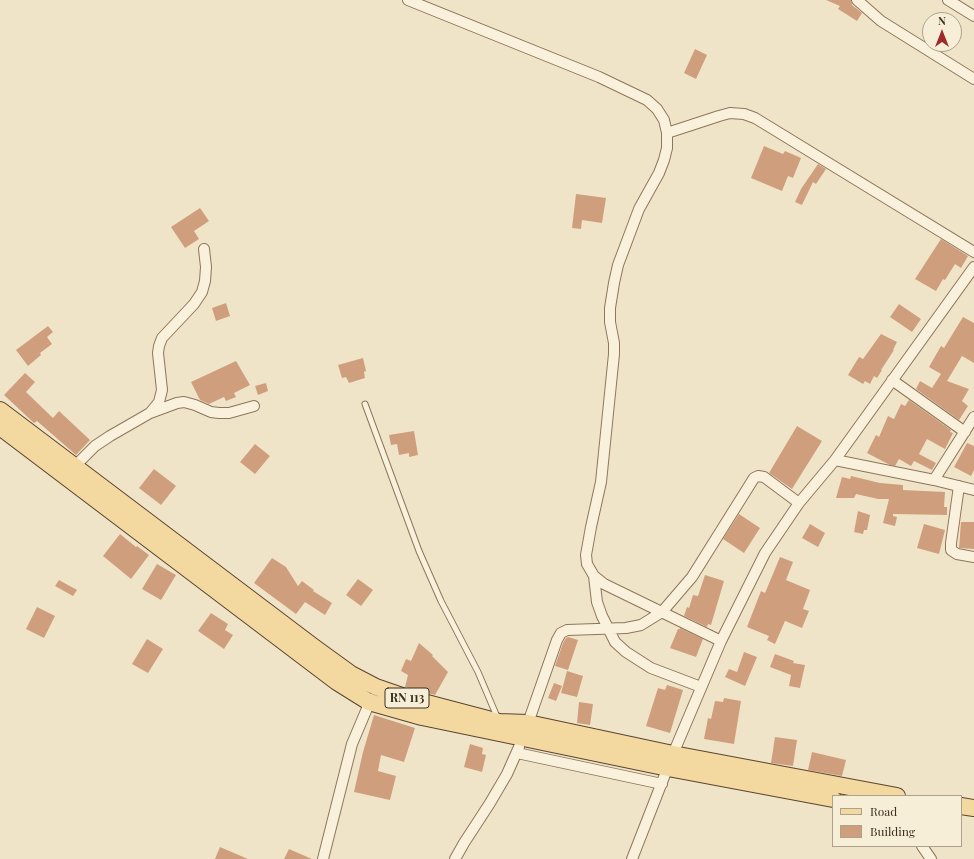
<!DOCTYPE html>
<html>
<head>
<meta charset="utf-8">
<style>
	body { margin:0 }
	#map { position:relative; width:974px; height:859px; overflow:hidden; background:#f0e4c8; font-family:"Playfair Display",serif }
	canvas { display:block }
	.legend { position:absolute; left:832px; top:795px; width:130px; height:52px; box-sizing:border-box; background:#f7eed8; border:1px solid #ada18e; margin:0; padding:5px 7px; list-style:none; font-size:12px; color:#3d2e20 }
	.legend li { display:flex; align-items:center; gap:8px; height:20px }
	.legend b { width:20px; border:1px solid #ada18e }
	.north { position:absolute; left:922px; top:12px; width:40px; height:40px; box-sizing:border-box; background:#f7eed8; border:1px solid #ada18e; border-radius:50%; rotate:0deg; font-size:11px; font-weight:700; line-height:16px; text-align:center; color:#3d2e20 }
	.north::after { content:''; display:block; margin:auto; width:14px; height:18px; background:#9e2a2b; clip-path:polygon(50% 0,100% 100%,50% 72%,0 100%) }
</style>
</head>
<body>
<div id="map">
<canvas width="974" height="859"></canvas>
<ul class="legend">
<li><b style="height:5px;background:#f3d9a0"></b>Road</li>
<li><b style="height:11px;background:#cf9f7d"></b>Building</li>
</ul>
<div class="north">N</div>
</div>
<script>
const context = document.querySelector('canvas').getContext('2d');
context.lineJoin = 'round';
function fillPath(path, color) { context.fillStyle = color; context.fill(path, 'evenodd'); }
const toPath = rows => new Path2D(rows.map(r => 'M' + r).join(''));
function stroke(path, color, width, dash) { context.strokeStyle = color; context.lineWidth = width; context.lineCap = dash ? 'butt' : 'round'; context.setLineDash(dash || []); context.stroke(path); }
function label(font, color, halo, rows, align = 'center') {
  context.font = font + ' "Playfair Display",serif'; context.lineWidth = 3; context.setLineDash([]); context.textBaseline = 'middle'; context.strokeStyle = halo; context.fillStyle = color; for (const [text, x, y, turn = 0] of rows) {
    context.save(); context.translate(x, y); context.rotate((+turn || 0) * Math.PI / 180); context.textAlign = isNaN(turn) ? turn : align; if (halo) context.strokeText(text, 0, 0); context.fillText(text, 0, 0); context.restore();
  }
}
fillPath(toPath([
	[826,0,851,0,852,5,862,13,857,21,838,9,840,6],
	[695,49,707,55,696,79,684,73],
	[764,146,783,154,785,151,801,158,793,178,788,176,782,191,751,178],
	[818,164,826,169,816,184,813,182,802,205,795,202,801,189],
	[576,194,606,198,602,223,582,220,581,229,572,228],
	[200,208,209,221,194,231,199,239,185,248,171,227],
	[941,239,968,256,961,268,955,264,945,280,943,279,936,291,915,279],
	[226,303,230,316,216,321,212,308],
	[899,304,921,319,912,332,890,317],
	[963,317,974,323,974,363,962,356,947,381,969,389,962,401,968,406,959,420,916,389,920,381,932,388,941,374,929,367,941,346,944,348],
	[48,326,53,332,47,337,52,344,40,353,41,355,28,366,16,350],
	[881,334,897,342,893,350,894,350,881,370,882,370,877,378,874,376,870,384,865,381,863,384,848,375,859,357,863,359],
	[363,358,366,371,364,372,365,378,349,383,346,377,342,378,338,365],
	[236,361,250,385,234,393,236,397,226,401,224,397,209,404,200,400,191,382],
	[25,373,35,382,26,392,53,418,59,411,90,440,76,455,37,421,34,423,4,395],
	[266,383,268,391,258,395,255,386],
	[909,400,951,430,950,432,953,433,945,449,927,439,919,454,936,463,932,470,914,461,911,466,899,459,895,466,890,465,867,453,876,435,879,437,888,416,894,419,901,404,905,406],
	[797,426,822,441,792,489,769,473],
	[414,431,418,455,409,457,409,453,399,455,397,444,391,445,389,435],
	[967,443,974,446,974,470,971,476,954,467],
	[255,444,270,456,255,474,240,462],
	[154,469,176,486,161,505,139,488],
	[851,476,880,483,903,485,903,490,945,492,944,507,947,507,947,515,893,514,893,516,897,517,895,526,883,523,889,499,878,499,856,494,854,498,836,498,842,477,850,479],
	[858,511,870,515,867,530,864,530,863,534,854,532],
	[739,514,760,528,744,553,723,539],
	[961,522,974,522,974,549,959,548],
	[810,524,825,533,818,547,802,538],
	[924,524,945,530,939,554,917,548],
	[120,534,136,547,137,546,149,555,131,579,103,556],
	[780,557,793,562,786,580,810,590,803,609,809,611,802,628,785,621,775,644,767,640,769,636,747,627,761,591,765,593],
	[272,558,286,567,298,586,302,581,314,590,313,591,332,603,325,615,305,602,296,614,254,583],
	[157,564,176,575,161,600,142,589],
	[705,575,724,581,711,625,708,624,707,627,684,616,687,607,689,608,693,595,698,596],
	[358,579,373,590,361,606,346,595],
	[59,580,77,590,73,596,55,586],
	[37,607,55,616,44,638,26,629],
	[211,613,228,624,225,630,233,635,224,649,198,631],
	[680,628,703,639,696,657,670,648,678,629,680,629],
	[568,637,578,640,568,670,555,666,563,643,566,638],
	[147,639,163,649,148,673,132,664],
	[419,643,433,655,432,656,448,672,435,695,405,687,408,675,401,671,406,659,411,661],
	[744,652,757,657,745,686,725,677,729,669,737,672],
	[775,654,794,661,793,663,805,665,800,688,789,686,791,675,770,667],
	[567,671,583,676,577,697,561,693],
	[554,683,562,686,556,701,548,698],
	[667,685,683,690,670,733,646,726,658,688,665,690],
	[724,698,741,701,734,744,704,739,708,718,711,719,715,701,723,702],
	[579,702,593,704,590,725,577,723],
	[374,715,415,728,404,762,381,755,378,771,396,776,390,800,354,792,363,752],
	[775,737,797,740,793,766,771,763],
	[470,744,483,748,482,754,486,755,482,772,464,767],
	[812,752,846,760,842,776,808,770],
	[220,847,248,859,215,859],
	[289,849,312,859,284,859]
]), '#cf9f7d');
const lane = toPath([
	[365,404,419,551,441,601,478,672,498,719]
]);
const street = toPath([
	[408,0,599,77,647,100,657,109,664,120,667,133,667,148,664,160,659,173,639,209,618,265,614,283,610,308,610,322,614,343,614,354,601,482,591,527,586,555,587,564,594,576,604,584,721,641],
	[857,0,881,21,974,79],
	[948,0,974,16],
	[667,133,719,116,730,113,744,114,755,118,974,252],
	[892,380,965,432],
	[150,413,177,403,184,402,195,405,211,412,219,413,229,413,254,406],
	[835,460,934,480,974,490],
	[74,467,95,446,110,436,150,413,159,402,162,390,158,353,159,346,162,338,194,304,202,292,205,281,206,267,204,249],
	[934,480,974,417],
	[959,486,951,543,951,550,957,554,974,557],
	[594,576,597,602,602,616,615,642,626,652,651,668,701,687],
	[528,723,557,640,561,633,567,630,626,628,641,625,662,612,692,577,754,478,758,476,764,477,799,503],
	[517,753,662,784],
	[922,846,931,859],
	[323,859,352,744,371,699],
	[455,859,464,843,490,803,507,774,519,747],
	[632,859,673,754,721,641,765,553,799,503,835,460,974,267]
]);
const primary = toPath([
	[0,410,315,648,351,674,376,687,408,698,499,722,528,723,673,754,897,796],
	[0,427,337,682,369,702,422,717,668,768,833,799],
	[961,806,974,808]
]);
stroke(lane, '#8d765c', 7);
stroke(street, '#8d765c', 12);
stroke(primary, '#5b4430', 18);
stroke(lane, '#faf1dc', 5);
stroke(street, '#faf1dc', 10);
stroke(primary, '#f3d9a0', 16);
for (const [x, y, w] of [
	[407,698,44]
]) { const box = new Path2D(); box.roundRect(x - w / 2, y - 10, w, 20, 3); context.fillStyle = '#f7eed8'; context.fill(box); stroke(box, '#3d2e20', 1); }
label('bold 12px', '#3d2e20', null, [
	["RN 113",407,698]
]);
</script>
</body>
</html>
